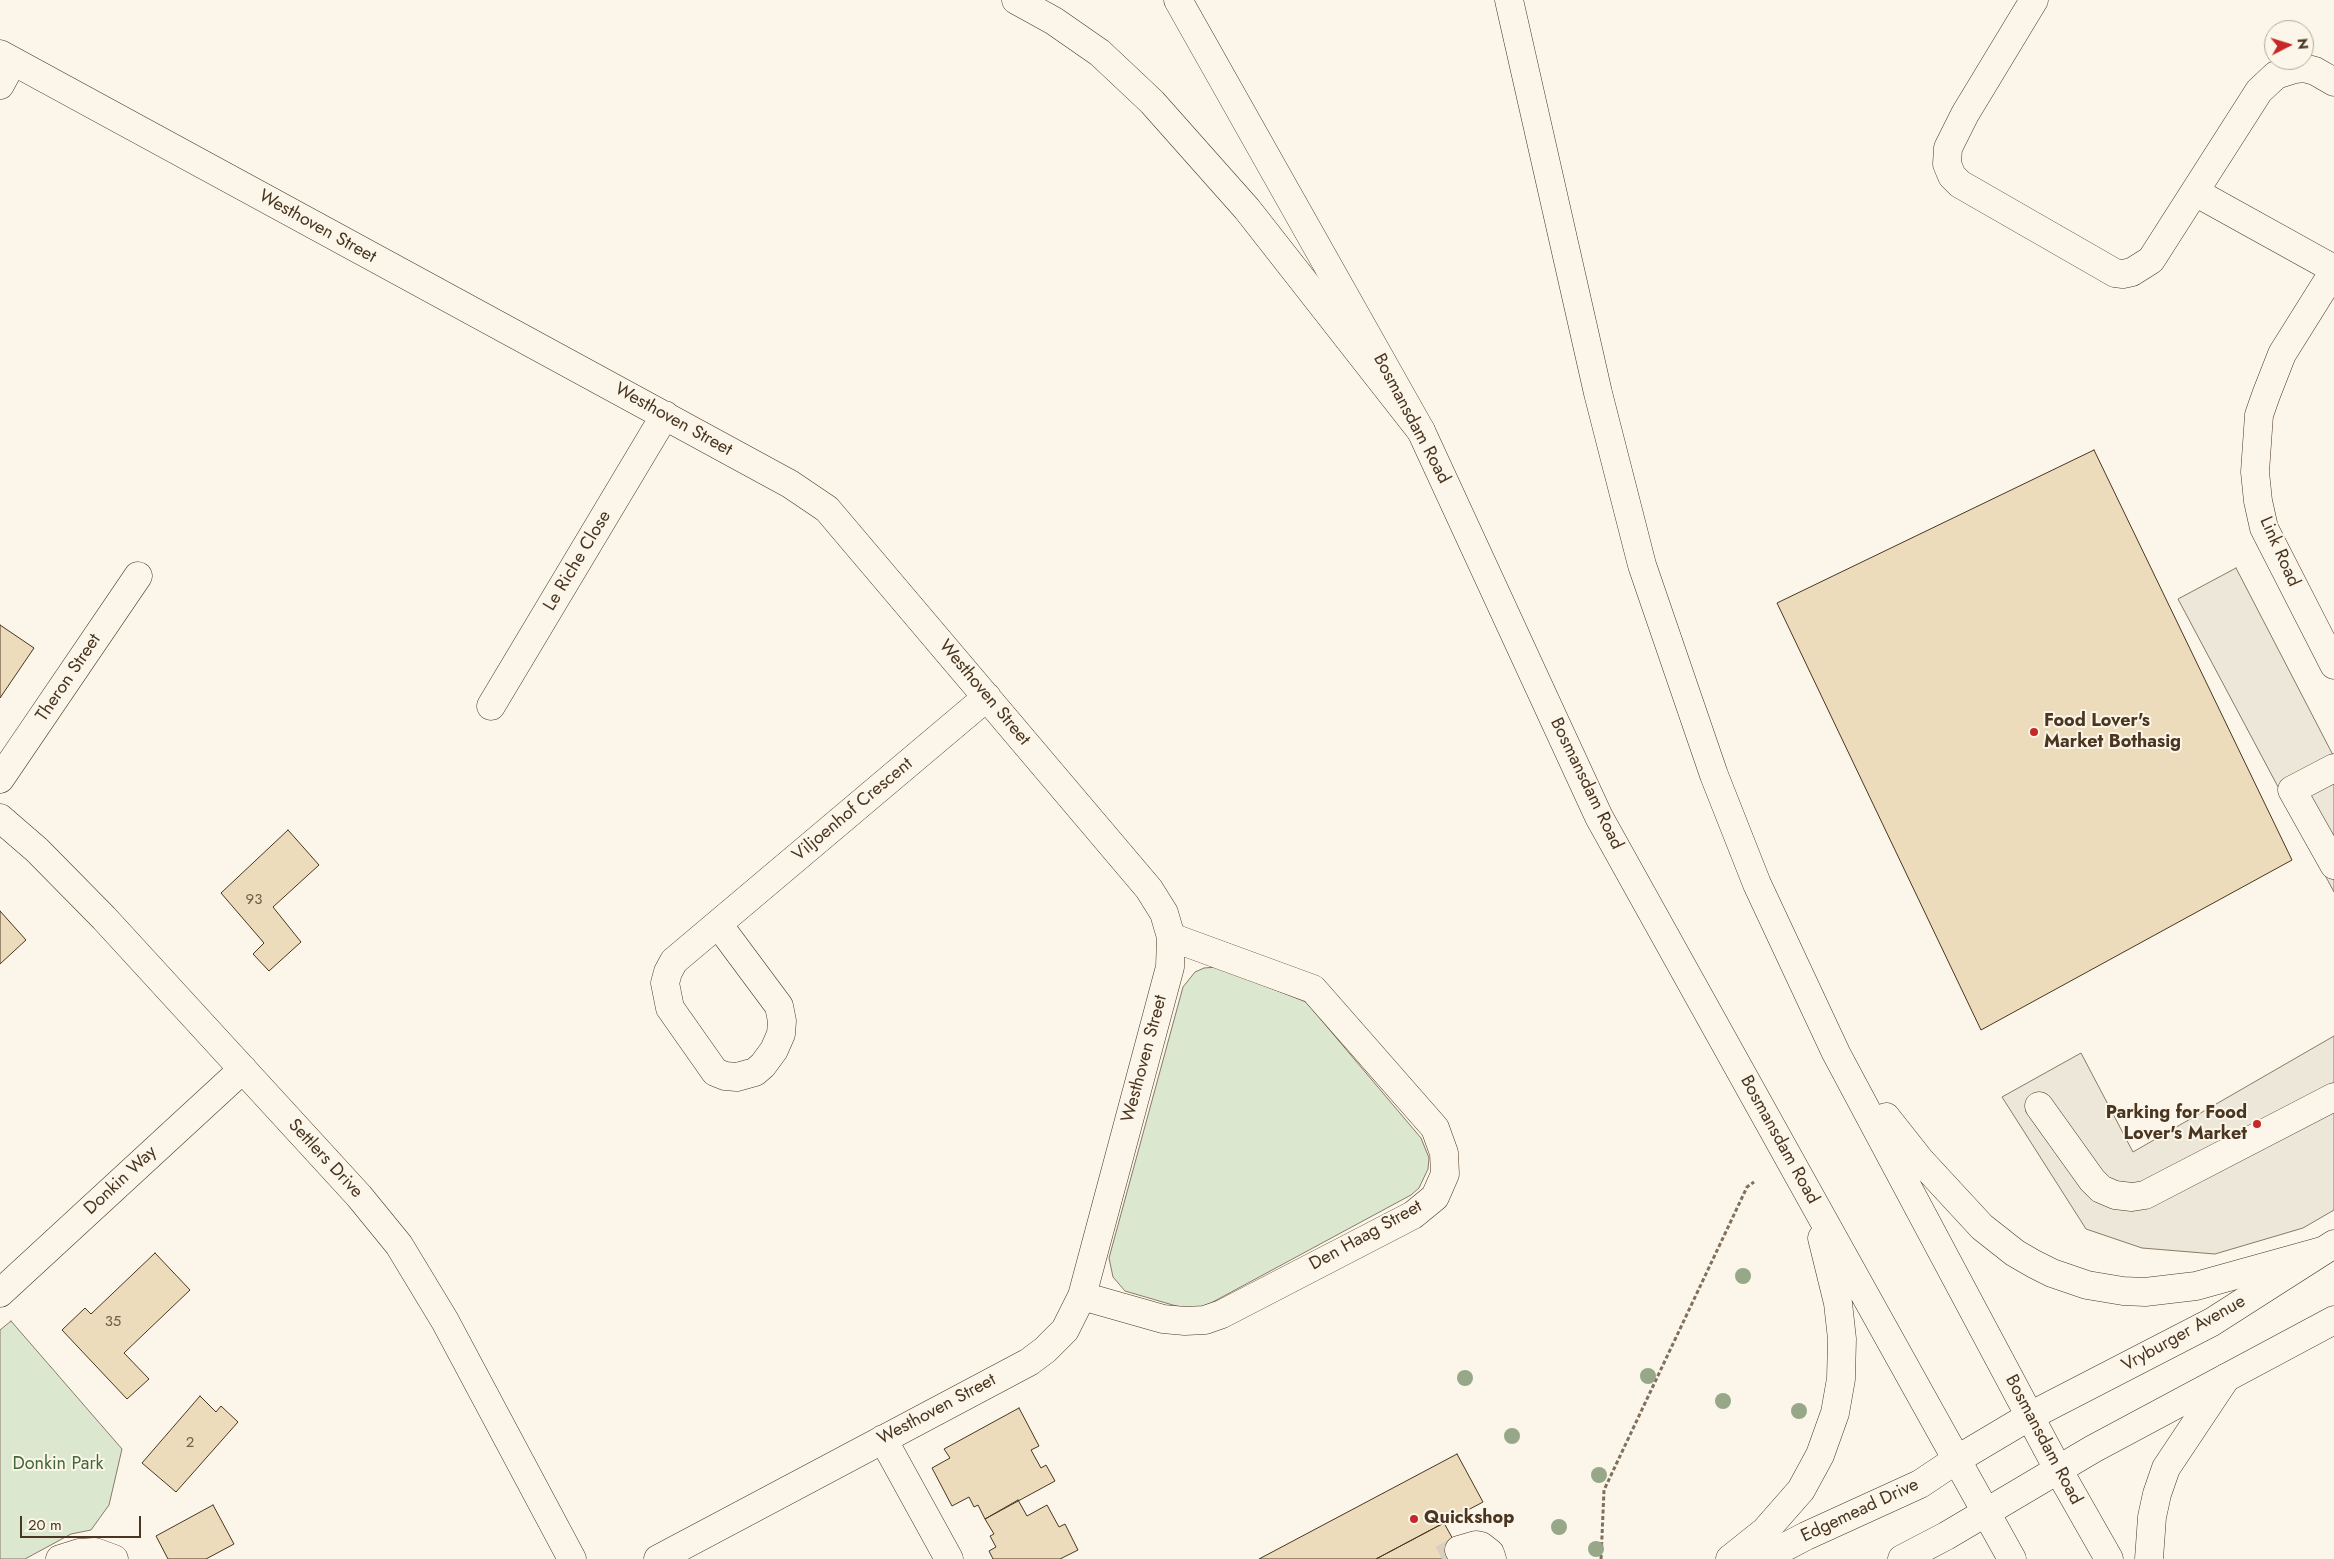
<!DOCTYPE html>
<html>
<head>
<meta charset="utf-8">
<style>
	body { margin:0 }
	#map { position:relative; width:2334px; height:1559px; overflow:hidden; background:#fbf6e9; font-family:Jost,sans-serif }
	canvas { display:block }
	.north { position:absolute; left:2264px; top:20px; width:50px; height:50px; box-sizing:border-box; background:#fbf6e9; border:1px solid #b4a999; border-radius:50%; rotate:85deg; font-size:14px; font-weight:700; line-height:20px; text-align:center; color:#4a3520 }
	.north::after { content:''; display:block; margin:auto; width:18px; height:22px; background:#c62828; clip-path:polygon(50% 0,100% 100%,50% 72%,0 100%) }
	.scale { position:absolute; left:20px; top:1516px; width:121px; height:22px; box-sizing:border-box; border:2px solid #4a3520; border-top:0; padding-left:6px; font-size:15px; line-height:18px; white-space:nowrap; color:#4a3520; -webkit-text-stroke:4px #fbf6e9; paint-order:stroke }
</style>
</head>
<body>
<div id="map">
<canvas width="2334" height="1559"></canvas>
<div class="north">N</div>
<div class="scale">20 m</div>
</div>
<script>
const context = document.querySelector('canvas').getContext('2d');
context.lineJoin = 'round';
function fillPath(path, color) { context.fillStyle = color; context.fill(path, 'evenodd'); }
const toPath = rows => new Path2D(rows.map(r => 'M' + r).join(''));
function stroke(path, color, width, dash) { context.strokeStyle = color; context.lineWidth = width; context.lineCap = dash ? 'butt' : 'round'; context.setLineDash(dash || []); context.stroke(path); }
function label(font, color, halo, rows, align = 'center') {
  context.font = font + ' Jost,sans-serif'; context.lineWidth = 4; context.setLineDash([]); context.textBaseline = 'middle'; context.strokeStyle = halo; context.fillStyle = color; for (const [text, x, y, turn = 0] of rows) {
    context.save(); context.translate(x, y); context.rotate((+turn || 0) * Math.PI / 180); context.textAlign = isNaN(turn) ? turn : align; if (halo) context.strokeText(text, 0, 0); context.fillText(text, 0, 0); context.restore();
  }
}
const green = toPath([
	[1217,967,1306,1002,1421,1138,1429,1158,1428,1169,1419,1188,1411,1195,1211,1303,1198,1308,1183,1308,1125,1291,1113,1277,1109,1258,1183,987,1195,972,1204,968,1217,967],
	[11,1321,122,1449,109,1505,91,1530,71,1534,25,1559,0,1559,0,1330,11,1321]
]);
fillPath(green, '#dce7d0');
stroke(green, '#887966', 1);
const parking = toPath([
	[2236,568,2334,757,2334,892,2178,599,2236,568],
	[2334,1036,2334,1210,2303,1228,2215,1254,2142,1248,2086,1229,2002,1097,2081,1053,2133,1152,2334,1036]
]);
fillPath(parking, '#ede7d9');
stroke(parking, '#887966', 1);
const building = toPath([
	[2094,450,2292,860,1981,1030,1777,603,2094,450],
	[0,625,34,648,0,698,0,625],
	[288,830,319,865,273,907,301,942,269,971,253,954,264,943,221,893,288,830],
	[0,911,26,940,0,964,0,911],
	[155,1253,190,1290,124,1353,149,1379,127,1399,62,1330,85,1308,91,1314,155,1253],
	[200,1396,216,1412,221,1406,238,1422,176,1492,142,1463,200,1396],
	[1019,1408,1039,1446,1031,1450,1041,1468,1046,1465,1055,1481,985,1519,978,1505,974,1507,969,1497,952,1506,932,1468,950,1458,944,1449,1019,1408],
	[1457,1454,1483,1502,1376,1559,1259,1559,1457,1454],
	[1018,1500,1027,1516,1047,1505,1059,1527,1065,1524,1078,1550,1060,1559,993,1559,989,1551,996,1547,990,1536,994,1534,985,1519,1018,1500],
	[213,1505,234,1544,206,1559,168,1559,156,1536,213,1505],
	[1444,1523,1464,1559,1376,1559,1444,1523]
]);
fillPath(building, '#ecdcbc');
stroke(building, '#4a3520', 1);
stroke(toPath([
	[1442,1559,1459,1550]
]), '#d8cfc1', 28, [28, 14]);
const minor = toPath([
	[2034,0,1965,114,1948,148,1947,164,1952,176,1960,184,2115,273,2123,274,2132,272,2151,260,2259,91,2276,75,2295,69,2304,68,2315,71,2334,82],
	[0,54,790,484,827,509,1149,889,1164,913,1171,937,1170,967,1082,1296,1065,1330,1045,1350,1029,1362,658,1559],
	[0,85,13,61],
	[2195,192,2334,269],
	[2334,271,2282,354,2266,395,2259,415,2255,472,2258,501,2264,528,2334,665],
	[491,706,665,415],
	[2334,768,2292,790,2334,865],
	[0,779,138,576],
	[0,818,37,850,104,918,359,1196,399,1245,445,1321,572,1559],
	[718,924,779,1006,782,1021,781,1034,774,1050,763,1065,755,1072,737,1077,725,1076,715,1072,670,1008,665,983,668,972,674,961,987,697],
	[2039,1106,2092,1180,2101,1189,2115,1195,2132,1197,2145,1195,2334,1097],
	[0,1293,243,1069],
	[1082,1296,1163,1319,1185,1321,1205,1320,1222,1314,1413,1215,1435,1197,1445,1174,1444,1153,1435,1128,1313,989,1171,937],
	[883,1439,949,1559],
	[1459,1550,1476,1545,1481,1546,1490,1553,1492,1559],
	[60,1559,79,1553,95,1552,114,1559],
	[1762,1559,1806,1536,1920,1484,1956,1460,2030,1416,2212,1322,2334,1244],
	[1902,1559,1946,1536,2093,1449,2334,1320]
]);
const major = toPath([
	[1178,0,1421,431,1599,817,2012,1559],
	[1509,0,1598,393,1642,565,1714,775,1757,884,1836,1053,2059,1471,2109,1559],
	[1886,1117,1920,1160,1982,1227,2015,1253,2034,1264,2052,1273,2087,1285,2123,1291,2145,1292,2196,1286,2322,1251],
	[1730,1559,1765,1531,1801,1490,1820,1455,1835,1413,1841,1379,1842,1339,1838,1303,1822,1238],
	[2149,1559,2152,1517,2157,1494,2166,1468,2226,1378]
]);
const highway = toPath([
	[1016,0,1054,21,1100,53,1152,102,1247,209,1421,431]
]);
stroke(minor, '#4a3520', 29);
stroke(major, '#4a3520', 29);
stroke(highway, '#4a3520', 29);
stroke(toPath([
	[1601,1559,1604,1490,1747,1187,1754,1182]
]), '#7f6f5c', 3, [4, 2.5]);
stroke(minor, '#fbf6e9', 28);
stroke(major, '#fbf6e9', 28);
stroke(highway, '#fbf6e9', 28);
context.fillStyle = '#96a887';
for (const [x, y] of [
	[1743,1276],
	[1648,1376],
	[1465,1378],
	[1723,1401],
	[1799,1411],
	[1512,1436],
	[1599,1475],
	[1559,1527],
	[1596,1549]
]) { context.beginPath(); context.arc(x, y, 8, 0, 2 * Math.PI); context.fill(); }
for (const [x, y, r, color] of [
	[2034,732,5,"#c62828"],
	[2257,1124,5,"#c62828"],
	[1414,1519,5,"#c62828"]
]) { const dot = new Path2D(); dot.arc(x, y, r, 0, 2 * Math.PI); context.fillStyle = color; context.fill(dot); stroke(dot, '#fbf6e9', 2); }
label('15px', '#725f47', null, [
	["93",254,900],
	["35",113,1322],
	["2",190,1443]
]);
label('18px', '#4a3520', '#fbf6e9', [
	["Westhoven Street",317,227,29],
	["Bosmansdam Road",1411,419,62],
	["Westhoven Street",673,420,29],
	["Link Road",2279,552,66],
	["Le Riche Close",578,561,-59],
	["Theron Street",69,678,-56],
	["Westhoven Street",984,693,50],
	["Bosmansdam Road",1586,784,64],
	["Viljoenhof Crescent",853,810,-40],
	["Westhoven Street",1145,1059,-75],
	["Bosmansdam Road",1779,1140,61],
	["Settlers Drive",325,1159,47],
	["Donkin Way",121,1181,-43],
	["Den Haag Street",1366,1236,-29],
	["Vryburger Avenue",2184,1334,-29],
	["Westhoven Street",937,1410,-28],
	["Bosmansdam Road",2043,1440,62],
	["Edgemead Drive",1860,1511,-25]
]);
label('bold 18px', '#4a3520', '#fbf6e9', [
	["Food Lover's",2044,722],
	["Market Bothasig",2044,743],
	["Parking for Food",2247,1114,"right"],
	["Lover's Market",2247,1135,"right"],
	["Quickshop",1424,1519]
], 'left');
label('18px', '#436837', '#fbf6e9', [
	["Donkin Park",58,1465]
]);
</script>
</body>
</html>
